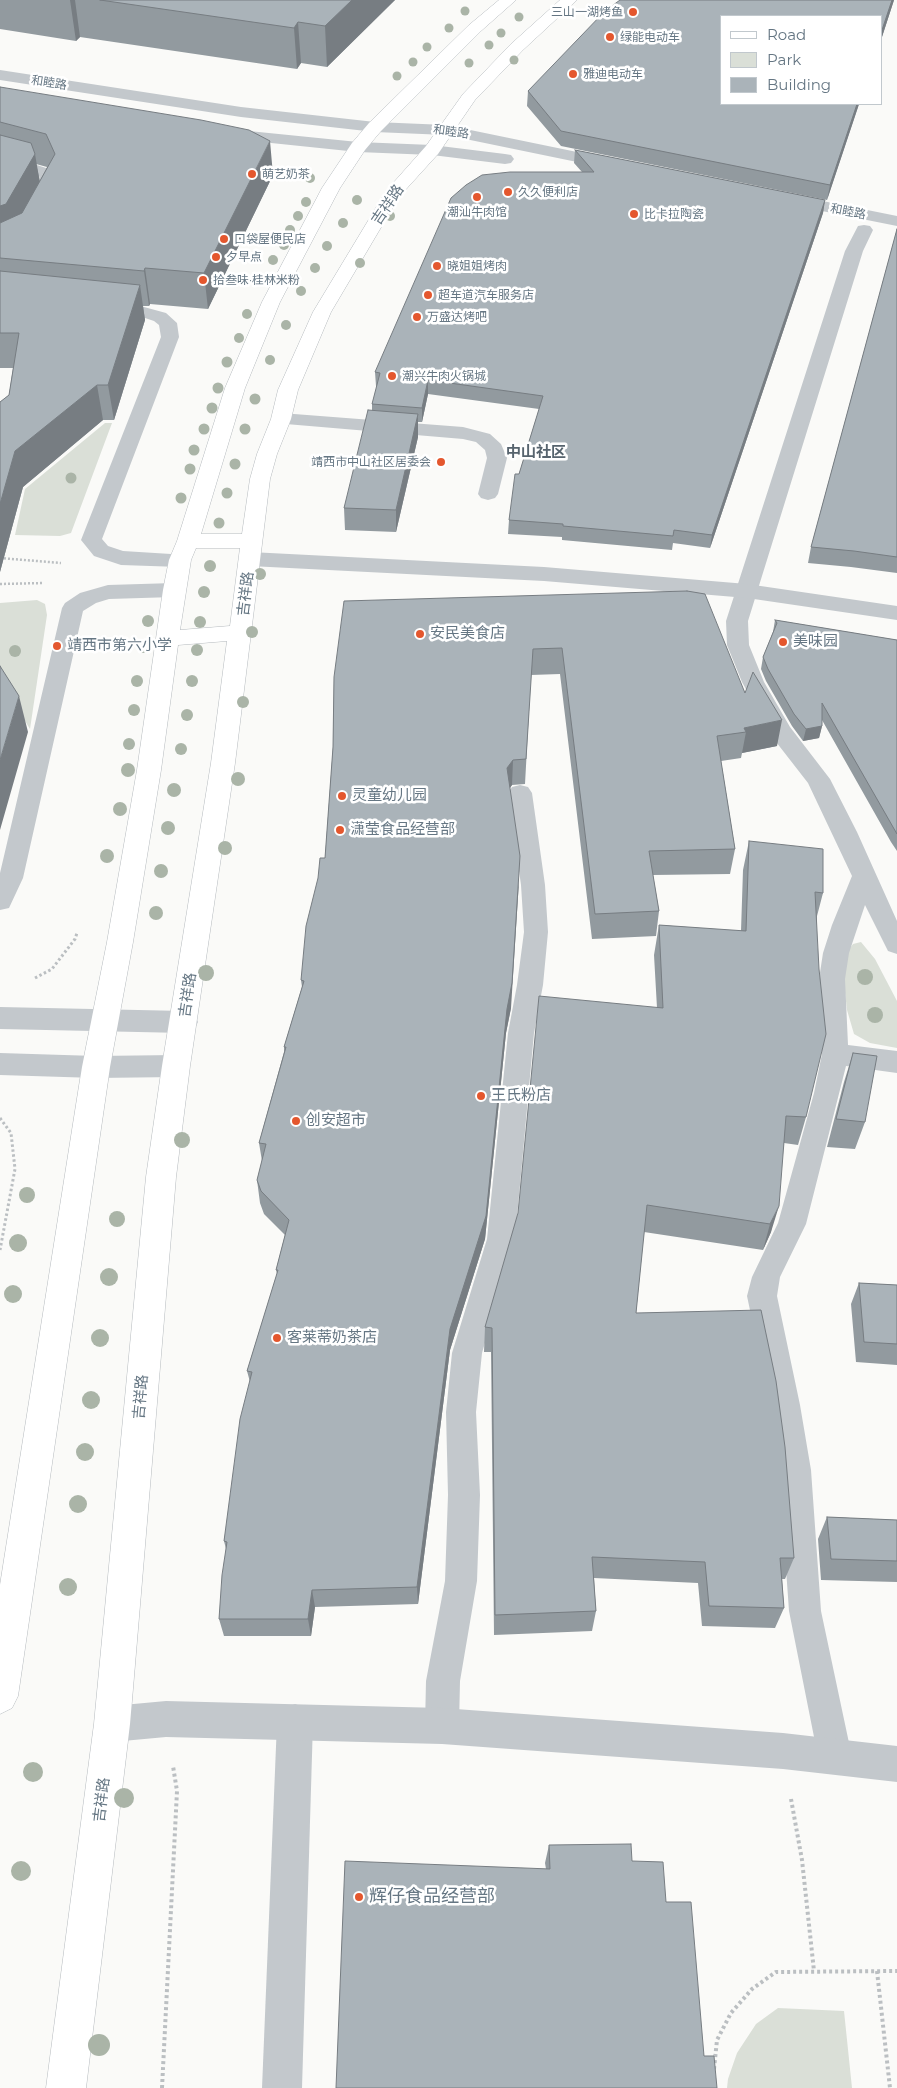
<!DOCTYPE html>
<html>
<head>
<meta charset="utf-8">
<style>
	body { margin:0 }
	#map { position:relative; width:897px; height:2088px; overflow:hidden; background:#fafaf8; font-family:Montserrat,sans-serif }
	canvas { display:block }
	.legend { position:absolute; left:720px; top:15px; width:162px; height:90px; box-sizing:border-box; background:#fff; border:1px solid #c1c8cd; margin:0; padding:6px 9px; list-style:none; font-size:15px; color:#657683 }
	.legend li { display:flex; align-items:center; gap:10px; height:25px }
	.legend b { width:25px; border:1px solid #c1c8cd }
</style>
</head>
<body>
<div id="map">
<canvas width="897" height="2088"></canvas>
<ul class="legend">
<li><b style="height:6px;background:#fff"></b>Road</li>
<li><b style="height:14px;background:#dadfd7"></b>Park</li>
<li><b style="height:14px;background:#aab3b9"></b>Building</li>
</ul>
</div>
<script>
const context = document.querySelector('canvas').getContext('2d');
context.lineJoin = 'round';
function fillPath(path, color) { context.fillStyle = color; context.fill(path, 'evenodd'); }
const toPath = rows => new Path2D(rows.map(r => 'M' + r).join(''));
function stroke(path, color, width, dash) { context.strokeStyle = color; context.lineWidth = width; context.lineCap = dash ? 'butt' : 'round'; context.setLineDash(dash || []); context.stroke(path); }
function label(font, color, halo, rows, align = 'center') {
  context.font = font + ' Montserrat,"Noto Sans SC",sans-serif'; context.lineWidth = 5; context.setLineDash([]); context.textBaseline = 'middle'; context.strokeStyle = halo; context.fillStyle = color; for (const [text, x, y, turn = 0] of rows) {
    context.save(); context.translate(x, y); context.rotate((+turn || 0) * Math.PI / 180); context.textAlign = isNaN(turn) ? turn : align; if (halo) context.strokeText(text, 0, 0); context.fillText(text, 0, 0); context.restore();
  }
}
fillPath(toPath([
	[105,423,112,423,71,533,60,536,15,535,25,489],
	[37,600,45,604,47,615,30,729,0,680,0,603],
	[861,942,875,959,897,1001,897,1048,870,1043,854,1034,847,1010,844,983,847,952,853,944],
	[778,2008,844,2011,852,2088,727,2088,728,2079,737,2053,756,2024]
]), '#dadfd7');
const primary = toPath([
	[499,0,516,0,481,31,381,131,365,150,340,188,280,302,245,388,201,534,242,534,250,479,257,454,271,419,278,390,313,312,386,191,426,146,463,94,511,44,560,0,577,0,523,50,475,100,438,154,399,197,331,312,298,390,291,419,277,454,270,479,235,763,190,1066,176,1177,130,1724,86,2088,46,2088,94,1724,146,1177,162,1066,211,763,227,641,178,645,161,770,133,942,110,1067,18,1696,12,1708,0,1714,0,1585,82,1067,107,942,137,770,163,590,169,560,177,541,225,388,262,302,322,188,352,143,369,123,469,25,499,0],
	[196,548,240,548,230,626,180,630,191,560,196,548]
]);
stroke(primary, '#b5babe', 1);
stroke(toPath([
	[0,558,61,563],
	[0,584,44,583]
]), '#bbbfc2', 2.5, [2, 2]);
stroke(toPath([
	[35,978,52,969,75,939,77,933],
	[0,1118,11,1133,15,1169,0,1250]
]), '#bbbfc2', 3, [2.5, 2.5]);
stroke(toPath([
	[791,1799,802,1860,814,1971],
	[877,1971,890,2088],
	[714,2069,717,2040,731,2013,752,1989,776,1972,897,1971],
	[162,2088,177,1791,173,1766]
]), '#bbbfc2', 4, [3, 3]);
fillPath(toPath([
	[0,156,28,162,52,170,59,189,27,247,8,256,0,256,0,246,4,246,14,240,43,189,39,176,0,166,0,156],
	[864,225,870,226,873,230,863,251,748,621,749,645,764,682,790,727,830,779,857,832,897,921,897,954,888,951,865,905,849,953,845,979,848,1045,897,1051,897,1073,846,1066,806,1224,780,1277,777,1296,800,1405,811,1470,821,1611,852,1757,847,1769,835,1774,823,1769,818,1757,789,1611,779,1470,770,1405,747,1296,752,1277,778,1223,814,1093,822,1054,819,979,823,953,832,925,852,876,808,783,773,738,742,682,727,645,726,621,845,251,858,226,864,225],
	[107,303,144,307,166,313,177,323,179,337,102,539,108,546,123,551,187,555,190,560,187,565,180,567,121,565,94,556,81,540,161,337,159,325,154,321,142,317,101,312,98,308,101,304,107,303],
	[281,413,463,427,490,434,501,444,507,458,498,494,495,498,488,500,481,498,478,494,487,458,485,450,476,442,463,439,274,423,271,419,274,415,281,413],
	[174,583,181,585,185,590,181,595,174,597,109,599,96,603,83,611,23,878,9,908,0,910,0,873,62,608,65,603,80,593,108,585,174,583],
	[520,785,528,787,532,793,545,885,548,932,543,985,534,1033,515,1239,482,1353,476,1412,480,1495,477,1581,460,1681,459,1726,454,1738,442,1743,430,1738,425,1726,426,1681,445,1581,448,1495,446,1412,452,1353,487,1239,508,1033,517,985,524,932,521,885,508,793,512,787,520,785]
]), '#c3c8cc');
fillPath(toPath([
	[295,1704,308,1709,313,1722,302,2088,262,2088,277,1722,282,1709,295,1704]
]), '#c3c8cc');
fillPath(toPath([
	[250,552,544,567,747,584,897,606,897,620,747,598,544,581,250,566,242,564,239,559,242,554,250,552],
	[166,1701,442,1708,783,1733,897,1746,897,1782,783,1769,442,1744,166,1737,112,1742,99,1737,94,1724,99,1711,112,1706,166,1701]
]), '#c3c8cc');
fillPath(toPath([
	[0,70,241,107,375,122,446,125,611,159,617,160,620,164,617,168,611,169,446,135,375,132,241,117,0,80,0,70],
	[229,129,358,142,432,145,505,154,511,155,514,159,511,163,505,164,432,155,358,152,223,138,221,134,223,130,229,129],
	[788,194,897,216,897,226,782,203,779,199,782,195,788,194],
	[0,1007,184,1011,194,1014,198,1022,194,1030,184,1033,0,1029,0,1007],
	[0,1053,96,1056,176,1055,186,1058,190,1066,186,1074,176,1077,96,1078,0,1075,0,1053]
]), '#c3c8cc');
fillPath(primary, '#fff');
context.fillStyle = '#aab4a7';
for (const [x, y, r] of [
	[465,11,4.5],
	[519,17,4.5],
	[449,28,4.5],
	[501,33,4.5],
	[489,45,4.5],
	[427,47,4.5],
	[514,60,4.5],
	[413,62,4.5],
	[469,63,4.5],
	[397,76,4.5],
	[310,178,5],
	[357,200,5],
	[306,202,5],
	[298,216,5],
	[390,216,5],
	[343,223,5],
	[290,230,5],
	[284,245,5],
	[327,246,5],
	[273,260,5],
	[360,263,5],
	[315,268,5],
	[260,281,5],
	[301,291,5],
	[247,314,5],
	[286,325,5],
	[239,338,5],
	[270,360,5],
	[227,362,5.5],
	[218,388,5.5],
	[255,399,5.5],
	[212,408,5.5],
	[204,429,5.5],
	[245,429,5.5],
	[194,450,5.5],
	[235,464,5.5],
	[190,469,5.5],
	[71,478,5.5],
	[227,493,5.5],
	[181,498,5.5],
	[219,523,5.5],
	[210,566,6],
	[260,574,6],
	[204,592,6],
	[148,621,6],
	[200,622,6],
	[252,632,6],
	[143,647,6],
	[197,650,6],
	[15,651,6],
	[137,681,6],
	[192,681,6],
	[243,702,6],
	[134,710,6],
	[187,715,6],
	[129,744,6],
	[181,749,6],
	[128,770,7],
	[238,779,7],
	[174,790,7],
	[120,809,7],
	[168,828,7],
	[225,848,7],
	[107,856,7],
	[161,871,7],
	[156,913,7],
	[206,973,8],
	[865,977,8],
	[875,1015,8],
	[182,1140,8],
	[27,1195,8],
	[117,1219,8],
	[18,1243,9],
	[109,1277,9],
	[13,1294,9],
	[100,1338,9],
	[91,1400,9],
	[85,1452,9],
	[78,1504,9],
	[68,1587,9],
	[33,1772,10],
	[124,1798,10],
	[21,1871,10],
	[99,2045,11]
]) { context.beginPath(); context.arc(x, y, r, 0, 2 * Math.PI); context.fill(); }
fillPath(toPath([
	[0,0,395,0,327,67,301,63,297,69,80,37,76,41,0,29],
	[894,0,881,40,881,16,859,104,827,200,561,146,527,106,528,91],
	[0,87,273,175,208,309,150,304,149,306,143,306,145,320,114,420,103,420,23,487,0,572,0,402,9,395,13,368,0,368],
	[36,164,47,167,40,181],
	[575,150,825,200,823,213,710,548,673,543,672,550,562,540,562,537,508,534,509,520,519,474,539,409,428,394,422,422,418,422,418,437,396,532,345,530,344,508,372,411,372,404,377,386,376,386,375,372,582,172,574,163],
	[897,229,897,573,851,567,808,563,811,547],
	[687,591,745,693,777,746,742,753,741,758,721,761,735,849,730,874,653,875,659,911,656,936,592,939,560,674,531,675,525,784,512,785,510,788,511,1008,506,1033,485,1239,450,1350,418,1604,315,1607,311,1636,224,1636,219,1619,226,1549,224,1541,250,1382,247,1371,277,1274,276,1270,285,1235,264,1214,260,1203,257,1180,262,1161,259,1143,284,1052,284,1047,302,987,301,980,325,858,333,747,334,677],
	[775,620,897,640,897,851,891,842,822,720,822,726,819,738,803,741,792,726,766,681,761,669,763,657,773,632],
	[749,841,823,893,817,916,806,1117,798,1145,784,1143,771,1232,763,1250,644,1232,636,1313,794,1558,785,1579,782,1579,784,1608,775,1628,702,1626,698,1583,594,1578,596,1611,592,1631,494,1635,491,1352,484,1352,485,1327,657,1008,654,955,659,925,741,931,743,870],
	[853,1053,865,1122,855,1149,827,1147,844,1082],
	[859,1283,897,1285,897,1365,856,1362,851,1304],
	[827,1517,897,1520,897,1582,821,1580,818,1539],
	[549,1845,632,1861,666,1902,704,2056,717,2088,546,1869,545,1863]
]), '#929a9f');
fillPath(toPath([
	[70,0,75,0,80,37,76,41],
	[352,0,395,0,327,67,325,26],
	[892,0,894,0,881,40,881,33],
	[298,22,301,63,297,69,294,28],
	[857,104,859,104,827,200,830,185],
	[270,141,273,175,208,309,204,273],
	[35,154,41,189,0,244,0,206],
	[825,200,823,213,710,548,712,535],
	[145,268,150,304,149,306,144,271],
	[140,285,145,320,114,420,108,385],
	[428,380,428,394,422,422,422,408],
	[97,385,103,420,23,487,0,572,0,504,15,451],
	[418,414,418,437,396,532,396,510],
	[19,696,28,732,0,830,0,760],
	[782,720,777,746,742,753,746,732,744,728],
	[822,726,819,738,803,741,806,729],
	[513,760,512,785,506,793,507,768],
	[519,881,511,1008,506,1033,485,1239,450,1350,418,1604,417,1587,450,1329],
	[779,1206,771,1232,763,1250,770,1224],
	[312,1590,315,1607,311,1636,308,1619]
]), '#777d82');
const building = toPath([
	[100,0,352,0,325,26,298,22,294,28,100,0],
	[620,0,892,0,881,33,881,16,721,16,721,104,857,104,830,185,561,131,528,91,605,11,620,0],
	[0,87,201,120,249,130,270,141,204,273,145,268,144,271,0,258,0,223,22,213,55,154,46,134,0,122,0,87],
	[0,135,31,143,35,154,6,204,0,206,0,135],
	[575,150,825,200,712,535,674,530,673,536,563,526,563,524,509,520,515,474,519,474,543,396,428,380,422,408,372,404,380,373,375,372,451,198,466,185,482,175,510,172,594,172,575,150],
	[897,229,897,557,854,551,811,547,897,229],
	[0,271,140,285,108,385,97,385,15,451,0,504,0,402,9,395,19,333,0,333,0,271],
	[368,410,418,414,396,510,344,508,368,410],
	[687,591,705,594,745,693,753,672,782,720,744,728,746,732,717,736,735,849,649,851,659,911,595,914,562,648,533,649,526,759,513,760,507,768,520,856,512,983,507,1009,486,1216,450,1329,417,1587,312,1590,308,1619,219,1619,222,1575,227,1542,224,1541,240,1419,252,1372,247,1371,278,1270,276,1270,289,1220,261,1191,257,1180,266,1144,259,1143,286,1047,284,1047,304,981,301,980,306,926,318,878,320,858,325,858,333,747,334,677,344,601,687,591],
	[775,620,897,640,897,834,822,703,822,726,806,729,794,714,768,669,763,657,777,623,775,620],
	[0,666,19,696,0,760,0,666],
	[749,841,823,849,823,893,815,892,819,969,826,1034,806,1117,786,1116,779,1206,770,1224,647,1205,636,1313,761,1310,776,1381,785,1447,794,1558,780,1558,784,1608,709,1606,705,1562,592,1557,596,1611,495,1615,492,1328,485,1327,518,1213,539,996,663,1008,659,925,746,931,749,841],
	[853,1053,877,1056,865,1122,836,1119,853,1053],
	[859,1283,897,1285,897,1344,864,1342,859,1283],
	[827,1517,897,1520,897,1561,831,1559,827,1517],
	[631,1844,632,1861,663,1862,666,1902,691,1902,704,2056,714,2056,717,2088,336,2088,345,1861,550,1869,549,1845,631,1844]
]);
fillPath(building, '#aab3b9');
stroke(building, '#777d82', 1);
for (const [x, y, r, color] of [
	[633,12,5,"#e4572e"],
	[610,37,5,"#e4572e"],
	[573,74,5,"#e4572e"],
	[252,174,5,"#e4572e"],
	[508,192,5,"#e4572e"],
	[477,197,5,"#e4572e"],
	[634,214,5,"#e4572e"],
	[224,239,5,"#e4572e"],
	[216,257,5,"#e4572e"],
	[437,266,5,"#e4572e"],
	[203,280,5,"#e4572e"],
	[428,295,5,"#e4572e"],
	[417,317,5,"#e4572e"],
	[392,376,5,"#e4572e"],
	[441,462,5,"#e4572e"],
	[420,634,5,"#e4572e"],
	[783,642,5,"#e4572e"],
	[57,646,5,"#e4572e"],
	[342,796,5,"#e4572e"],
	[340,830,5,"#e4572e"],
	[481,1096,5,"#e4572e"],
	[296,1121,5,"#e4572e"],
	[277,1338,5,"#e4572e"],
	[359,1897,5,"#e4572e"]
]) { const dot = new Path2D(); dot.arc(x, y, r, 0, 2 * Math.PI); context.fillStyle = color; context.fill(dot); stroke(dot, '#fff', 2); }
label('12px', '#657683', '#fff', [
	["三山一湖烤鱼",623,12,"right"],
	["绿能电动车",620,37],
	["雅迪电动车",583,74],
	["萌艺奶茶",262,174],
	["久久便利店",518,192],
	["潮汕牛肉馆",477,212,"center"],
	["比卡拉陶瓷",644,214],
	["口袋屋便民店",234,239],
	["夕早点",226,257],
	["晓姐姐烤肉",447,266],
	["拾叁味·桂林米粉",213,280],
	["超车道汽车服务店",438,295],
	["万盛达烤吧",427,317],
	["潮兴牛肉火锅城",402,376],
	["靖西市中山社区居委会",431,462,"right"]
], 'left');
label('12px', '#657683', '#fff', [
	["和睦路",49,83,9],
	["和睦路",451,132,8],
	["和睦路",848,212,11]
]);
label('15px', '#657683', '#fff', [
	["吉祥路",388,205,-56],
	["吉祥路",246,594,-83],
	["吉祥路",188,995,-82],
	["吉祥路",141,1397,-85],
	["吉祥路",102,1800,-83]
]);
label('bold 15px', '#57646e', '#fff', [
	["中山社区",536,453]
]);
label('15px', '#657683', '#fff', [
	["安民美食店",430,634],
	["美味园",793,642],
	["靖西市第六小学",67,646],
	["灵童幼儿园",352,796],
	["潇莹食品经营部",350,830],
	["王氏粉店",491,1096],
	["创安超市",306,1121],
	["客莱蒂奶茶店",287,1338]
], 'left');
label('18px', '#657683', '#fff', [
	["辉仔食品经营部",369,1897]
], 'left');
</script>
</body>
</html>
